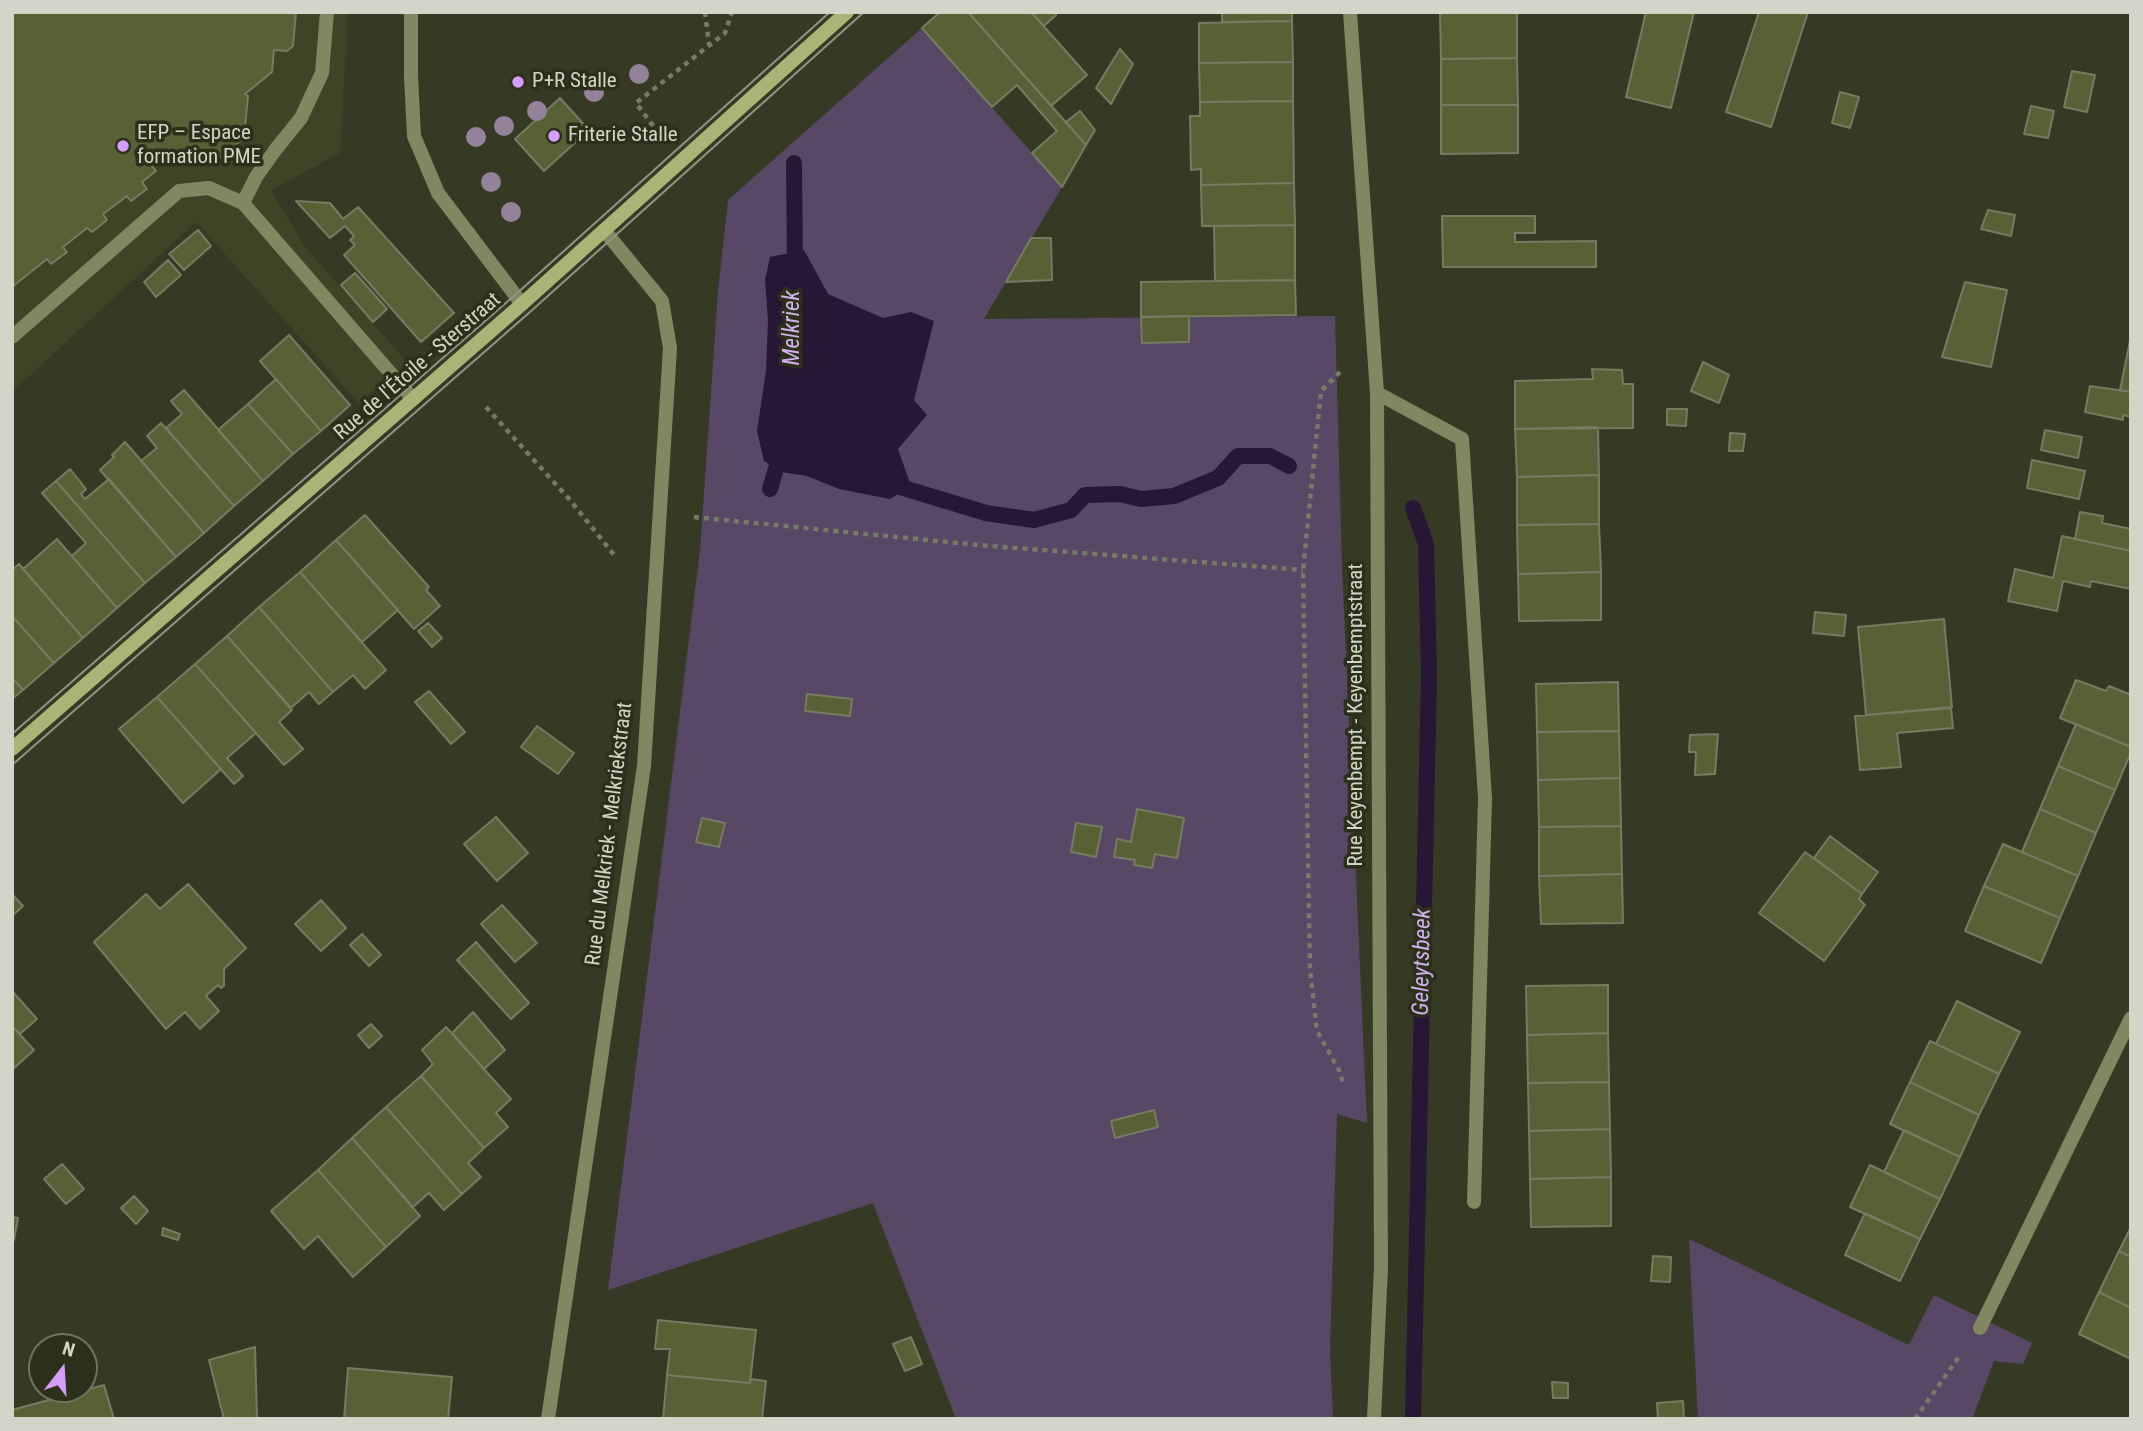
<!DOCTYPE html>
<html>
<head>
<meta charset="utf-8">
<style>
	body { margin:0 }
	#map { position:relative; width:2143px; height:1431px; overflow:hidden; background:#363a24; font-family:"Roboto Condensed",sans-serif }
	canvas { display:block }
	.frame { position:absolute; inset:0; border:14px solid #d2d5c7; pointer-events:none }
	.north { position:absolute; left:28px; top:1333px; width:70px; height:70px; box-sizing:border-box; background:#2c301a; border:2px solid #6e725f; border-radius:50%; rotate:17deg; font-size:19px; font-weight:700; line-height:28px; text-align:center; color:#d2d5c7 }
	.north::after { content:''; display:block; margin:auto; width:24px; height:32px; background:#d39cfd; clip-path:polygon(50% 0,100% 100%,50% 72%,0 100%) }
</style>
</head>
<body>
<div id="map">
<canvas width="2143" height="1431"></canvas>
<div class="frame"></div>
<div class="north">N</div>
</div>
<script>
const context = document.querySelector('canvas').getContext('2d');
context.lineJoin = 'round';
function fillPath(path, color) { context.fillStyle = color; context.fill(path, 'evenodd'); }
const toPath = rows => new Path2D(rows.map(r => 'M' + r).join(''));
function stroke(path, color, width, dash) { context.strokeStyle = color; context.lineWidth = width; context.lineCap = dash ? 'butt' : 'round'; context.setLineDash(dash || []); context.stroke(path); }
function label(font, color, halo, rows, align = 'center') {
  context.font = font + ' "Roboto Condensed",sans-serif'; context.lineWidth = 7; context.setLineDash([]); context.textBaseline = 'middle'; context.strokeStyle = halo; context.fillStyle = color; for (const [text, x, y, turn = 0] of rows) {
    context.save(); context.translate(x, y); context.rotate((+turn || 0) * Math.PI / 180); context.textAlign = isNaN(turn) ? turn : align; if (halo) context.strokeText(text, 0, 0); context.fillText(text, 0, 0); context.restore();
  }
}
fillPath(toPath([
	[12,12,348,12,340,153,271,190,306,248,407,362,359,403,196,222,12,392]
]), '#3f4426');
fillPath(toPath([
	[922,28,1062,187,984,319,1335,316,1342,567,1367,1123,1337,1114,1330,1350,1333,1419,956,1419,873,1203,608,1290,700,551,718,291,728,200],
	[1689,1239,1909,1345,1934,1295,2032,1343,2023,1364,1994,1361,1972,1419,1698,1419]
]), '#584865');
fillPath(toPath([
	[804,250,828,294,883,318,911,312,934,321,914,400,927,415,898,449,911,486,890,499,839,489,807,476,782,472,764,461,757,431,766,371,768,320,765,280,770,257]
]), '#281635');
stroke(toPath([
	[794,163,795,273],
	[887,483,986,513,1034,520,1071,510,1085,495,1120,494,1141,499,1174,496,1218,478,1238,456,1270,456,1289,466],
	[770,489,782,448],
	[1413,1419,1429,675,1426,544,1413,508]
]), '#281635', 16);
const building = toPath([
	[12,12,296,12,293,46,287,51,274,50,272,72,245,94,248,96,244,138,213,163,172,159,168,154,152,166,156,171,142,182,147,189,131,201,127,196,103,214,107,220,92,232,87,228,63,247,67,252,51,264,47,259,12,287,12,12],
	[940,12,968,12,1086,145,1062,187,1032,153,1057,131,1017,85,992,107,922,28,940,12],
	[968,12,1031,12,1087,75,1051,106,968,12],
	[1031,12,1056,12,1056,15,1044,26,1031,12],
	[1222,12,1292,12,1292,21,1222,22,1222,12],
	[1440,12,1517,12,1517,58,1441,59,1440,12],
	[1646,12,1694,12,1671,108,1626,97,1646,12],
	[1759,12,1808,12,1771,127,1726,112,1759,12],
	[1292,21,1293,62,1199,63,1199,23,1292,21],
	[1120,49,1133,64,1111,104,1096,88,1120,49],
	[1517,58,1518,105,1441,105,1441,59,1517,58],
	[1293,62,1293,101,1200,102,1199,63,1293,62],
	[2072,71,2095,75,2087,112,2064,107,2072,71],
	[1840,92,1859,97,1850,128,1832,123,1840,92],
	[560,98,589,130,544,171,515,139,560,98],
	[1293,101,1294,183,1201,185,1201,169,1191,170,1190,116,1200,116,1200,102,1293,101],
	[1441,105,1518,105,1518,153,1441,154,1441,105],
	[2031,106,2054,111,2048,138,2024,134,2031,106],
	[1080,111,1095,130,1086,145,1066,122,1080,111],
	[1294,183,1295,225,1202,226,1201,185,1294,183],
	[296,201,330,203,343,219,358,207,454,313,421,342,344,255,355,245,350,240,354,236,345,226,330,238,296,201],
	[1988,210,2015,215,2011,236,1981,229,1988,210],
	[1442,216,1535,216,1535,233,1515,233,1515,242,1596,241,1596,267,1443,267,1442,216],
	[1295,225,1295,280,1215,281,1214,226,1295,225],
	[198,230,211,246,184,270,169,254,198,230],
	[1031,238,1051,238,1052,280,1006,282,1031,238],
	[168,260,181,275,156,297,144,282,168,260],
	[355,273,387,309,373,322,341,285,355,273],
	[1295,280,1296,315,1141,317,1141,282,1295,280],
	[1965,282,2007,290,1991,367,1942,357,1965,282],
	[1189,316,1189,342,1142,343,1141,317,1189,316],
	[289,335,350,405,321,431,260,361,289,335],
	[2131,336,2131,392,2120,390,2131,336],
	[1703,362,1729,375,1719,403,1691,391,1703,362],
	[1592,369,1622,370,1623,384,1633,384,1633,428,1515,429,1515,381,1593,379,1592,369],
	[276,379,321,431,293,454,248,404,276,379],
	[2090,386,2131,392,2131,417,2123,415,2123,420,2085,412,2090,386],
	[184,390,263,481,234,506,166,428,182,414,171,401,184,390],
	[248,404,293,454,263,481,218,430,248,404],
	[1667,409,1687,409,1686,426,1667,425,1667,409],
	[161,423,234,506,204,533,141,461,157,448,147,436,161,423],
	[1594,427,1598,428,1599,475,1517,477,1515,429,1594,427],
	[2045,430,2082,437,2078,458,2041,450,2045,430],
	[1730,433,1745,434,1743,451,1729,451,1730,433],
	[125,442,204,533,176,557,100,470,114,457,112,455,125,442],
	[2032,460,2085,471,2079,499,2027,488,2032,460],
	[70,469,86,489,81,494,85,499,109,479,176,557,145,583,56,481,70,469],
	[1599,475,1599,524,1517,525,1517,477,1599,475],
	[56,481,145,583,117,608,72,556,86,543,42,493,56,481],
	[2080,512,2103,516,2102,523,2131,529,2131,551,2075,539,2080,512],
	[365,515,429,587,426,590,440,606,414,629,336,540,365,515],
	[1599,524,1601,572,1518,574,1517,525,1599,524],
	[2062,536,2131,551,2131,589,2091,581,2090,587,2063,581,2057,611,2008,601,2015,569,2053,578,2062,536],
	[57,539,117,608,83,638,23,569,57,539],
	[336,540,398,610,362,642,300,572,336,540],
	[19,564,83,638,54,663,12,616,12,570,19,564],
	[300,572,386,670,365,689,353,675,333,692,259,607,300,572],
	[1601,572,1601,620,1519,621,1518,574,1601,572],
	[259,607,333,692,319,704,309,692,291,708,227,636,259,607],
	[1815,612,1846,615,1844,636,1813,633,1815,612],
	[12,616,54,663,23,690,12,678,12,616],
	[1944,619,1952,707,1866,715,1858,627,1944,619],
	[428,623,442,638,432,647,418,631,428,623],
	[227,636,292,710,279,722,303,749,284,765,195,664,227,636],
	[195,664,256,733,227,758,243,776,234,784,157,697,195,664],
	[12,678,23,690,12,699,12,678],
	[2076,680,2106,691,2109,686,2131,695,2131,747,2060,718,2076,680],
	[1618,682,1619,731,1537,732,1536,684,1618,682],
	[429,691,465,732,451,744,415,702,429,691],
	[807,694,852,699,850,716,805,711,807,694],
	[157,697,221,769,183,803,119,729,157,697],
	[1951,708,1953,728,1897,733,1901,767,1860,770,1855,716,1951,708],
	[2076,724,2131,747,2131,752,2115,790,2058,766,2076,724],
	[537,726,574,753,558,774,521,747,537,726],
	[1619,731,1620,778,1538,780,1537,732,1619,731],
	[1718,734,1715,774,1695,775,1696,752,1689,752,1690,735,1718,734],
	[2058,766,2115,790,2096,833,2040,809,2058,766],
	[1620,778,1621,826,1539,827,1538,780,1620,778],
	[1137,809,1184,818,1177,858,1155,854,1152,868,1134,865,1135,860,1114,857,1117,839,1131,842,1137,809],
	[2040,809,2096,833,2078,876,2022,852,2040,809],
	[496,817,528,853,497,881,464,844,496,817],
	[702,818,725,823,719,847,696,842,702,818],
	[1076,823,1102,827,1096,857,1071,852,1076,823],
	[1621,826,1622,874,1539,876,1539,827,1621,826],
	[1830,836,1878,872,1862,894,1814,858,1830,836],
	[2003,844,2078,876,2060,918,1984,886,2003,844],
	[1805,852,1862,894,1859,899,1865,905,1824,961,1759,913,1805,852],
	[1622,874,1623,923,1541,924,1539,876,1622,874],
	[188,884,246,948,224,969,224,986,221,988,218,985,206,996,219,1011,200,1029,185,1012,166,1029,94,942,146,894,160,909,188,884],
	[1984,886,2060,918,2041,963,1965,931,1984,886],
	[12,894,23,906,12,916,12,894],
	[321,900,346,928,321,951,295,924,321,900],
	[502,905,537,943,515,962,481,924,502,905],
	[362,934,381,955,369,966,350,945,362,934],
	[476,942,529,1003,511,1019,457,960,476,942],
	[1608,985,1608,1033,1527,1035,1526,986,1608,985],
	[12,991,37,1019,20,1034,12,1026,12,991],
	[1957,1001,2020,1032,1999,1074,1936,1044,1957,1001],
	[473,1012,505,1050,484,1069,452,1033,473,1012],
	[371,1024,382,1036,369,1048,358,1035,371,1024],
	[12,1026,34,1050,12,1070,12,1026],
	[446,1027,511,1099,496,1113,508,1127,484,1148,421,1076,433,1064,422,1050,446,1027],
	[1608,1033,1609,1082,1528,1083,1527,1035,1608,1033],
	[1930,1041,1999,1074,1979,1115,1910,1082,1930,1041],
	[421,1076,484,1148,468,1163,481,1177,462,1194,386,1107,421,1076],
	[1609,1082,1610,1129,1529,1131,1528,1083,1609,1082],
	[1910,1082,1979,1115,1960,1157,1890,1124,1910,1082],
	[386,1107,462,1194,444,1210,429,1193,413,1207,352,1138,386,1107],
	[1154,1110,1158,1127,1115,1138,1111,1121,1154,1110],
	[1610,1129,1611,1177,1530,1179,1529,1131,1610,1129],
	[1904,1130,1960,1157,1940,1199,1884,1172,1904,1130],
	[352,1138,420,1216,386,1247,318,1170,352,1138],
	[62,1164,84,1189,66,1204,44,1179,62,1164],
	[1870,1165,1940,1199,1920,1239,1850,1207,1870,1165],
	[318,1170,386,1247,353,1277,318,1236,304,1249,271,1211,318,1170],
	[1611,1177,1611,1226,1531,1227,1530,1179,1611,1177],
	[134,1196,148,1211,136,1224,121,1208,134,1196],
	[1865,1213,1920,1239,1900,1281,1845,1255,1865,1213],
	[12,1217,18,1218,14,1240,12,1240,12,1217],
	[2131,1227,2131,1257,2119,1251,2131,1227],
	[163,1228,180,1234,178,1240,162,1235,163,1228],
	[2119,1251,2131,1257,2131,1308,2099,1292,2119,1251],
	[1653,1256,1671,1257,1670,1282,1651,1281,1653,1256],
	[2099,1292,2131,1308,2131,1359,2079,1334,2099,1292],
	[658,1320,756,1330,750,1383,667,1375,670,1349,655,1349,658,1320],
	[911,1337,922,1364,905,1371,893,1344,911,1337],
	[255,1347,257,1419,224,1419,209,1360,255,1347],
	[348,1368,452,1377,448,1419,344,1419,348,1368],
	[667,1375,750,1383,750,1379,766,1381,762,1419,663,1419,667,1375],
	[1552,1382,1568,1383,1568,1398,1553,1398,1552,1382],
	[104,1385,114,1419,12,1419,12,1410,104,1385],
	[1683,1401,1684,1419,1658,1419,1657,1403,1683,1401]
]);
fillPath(building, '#596036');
stroke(building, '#767b62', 2);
stroke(toPath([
	[705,12,709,44],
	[659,134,636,103,725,33,732,12],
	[1340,372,1321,391,1303,570,1310,969,1317,1031,1339,1070,1344,1086],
	[486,407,570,500,615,556],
	[694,517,978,545,1303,570],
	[1915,1419,1961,1354]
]), '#767a67', 4.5, [5, 5]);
stroke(toPath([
	[243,203,256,177,276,149,301,118,322,73,327,12],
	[12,337,179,191,209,188,243,203,413,399],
	[1377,393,1462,439,1485,798,1474,1202]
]), '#818761', 14);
stroke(toPath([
	[411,12,411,76,414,136,438,193,522,304],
	[1350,12,1377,393,1381,1267,1374,1419],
	[1980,1328,2131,1018],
	[548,1419,644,766,670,348,662,301,604,230]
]), '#818761', 14);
stroke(toPath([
	[12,749,522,304,847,12]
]), '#a9b476', 14);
stroke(toPath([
	[12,734,515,295,830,12],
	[12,765,530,312,864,12]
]), '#919483', 2);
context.fillStyle = '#93829a';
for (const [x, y] of [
	[639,74],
	[594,92],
	[537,111],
	[504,126],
	[476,137],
	[491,182],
	[511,212]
]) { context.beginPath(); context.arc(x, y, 10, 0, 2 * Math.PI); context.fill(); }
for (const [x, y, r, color] of [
	[518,82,7,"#d39cfd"],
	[554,136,7,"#d39cfd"],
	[123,146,7,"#d39cfd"]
]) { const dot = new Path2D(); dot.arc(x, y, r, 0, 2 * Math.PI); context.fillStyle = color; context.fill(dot); stroke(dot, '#2c301a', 2.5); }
label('21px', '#d2d5c7', '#2c301a', [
	["P+R Stalle",532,82],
	["EFP – Espace",137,134],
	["formation PME",137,158],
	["Friterie Stalle",568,136]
], 'left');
label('21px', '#d2d5c7', '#2c301a', [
	["Rue de l'Étoile - Sterstraat",418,367,-41],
	["Rue Keyenbempt - Keyenbemptstraat",1357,715,-90],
	["Rue du Melkriek - Melkriekstraat",610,834,-83]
]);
label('italic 23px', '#d3b1ef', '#2c301a', [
	["Melkriek",793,328,-90],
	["Geleytsbeek",1423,962,-89]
]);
</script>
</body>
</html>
